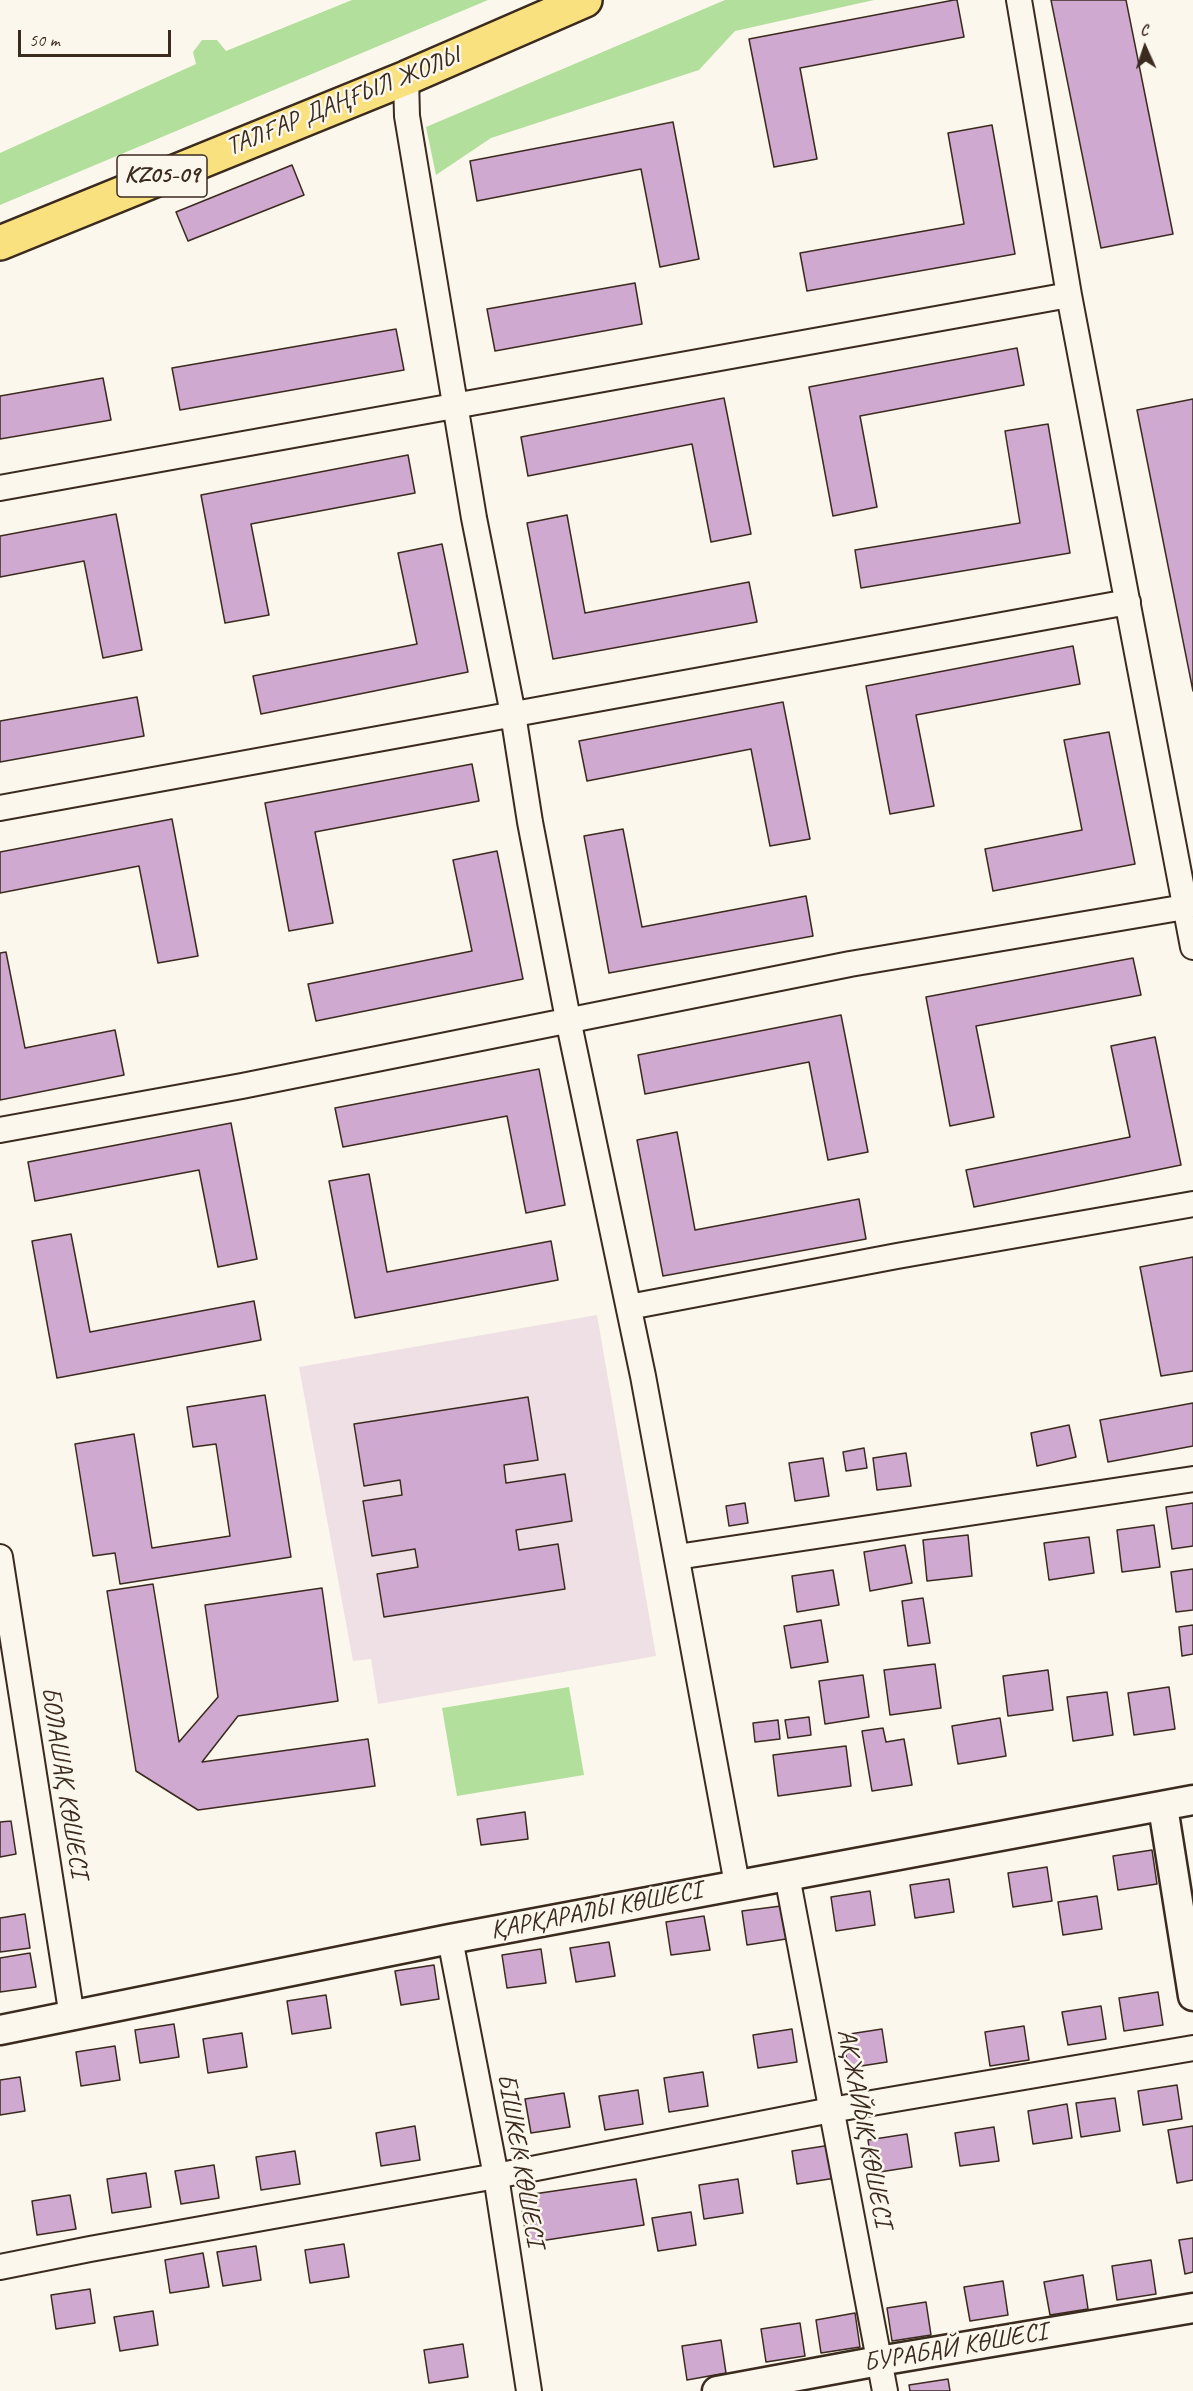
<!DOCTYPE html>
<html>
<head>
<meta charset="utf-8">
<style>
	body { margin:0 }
	#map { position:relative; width:1193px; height:2391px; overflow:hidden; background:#fbf7ec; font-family:Caveat,sans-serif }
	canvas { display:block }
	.north { position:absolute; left:1115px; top:18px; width:60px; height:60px; -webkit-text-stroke:4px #fbf7ec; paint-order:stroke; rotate:357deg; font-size:16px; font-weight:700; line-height:24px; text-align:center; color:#3b2a1e }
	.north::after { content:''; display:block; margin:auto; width:21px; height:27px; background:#3b2a1e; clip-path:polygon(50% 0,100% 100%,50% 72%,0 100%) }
	.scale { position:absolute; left:18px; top:30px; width:153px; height:27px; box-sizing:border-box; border:3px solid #3b2a1e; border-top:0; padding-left:8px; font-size:18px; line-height:21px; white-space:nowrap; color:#3b2a1e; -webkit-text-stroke:4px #fbf7ec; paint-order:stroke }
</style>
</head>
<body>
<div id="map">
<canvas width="1193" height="2391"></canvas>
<div class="north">С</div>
<div class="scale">50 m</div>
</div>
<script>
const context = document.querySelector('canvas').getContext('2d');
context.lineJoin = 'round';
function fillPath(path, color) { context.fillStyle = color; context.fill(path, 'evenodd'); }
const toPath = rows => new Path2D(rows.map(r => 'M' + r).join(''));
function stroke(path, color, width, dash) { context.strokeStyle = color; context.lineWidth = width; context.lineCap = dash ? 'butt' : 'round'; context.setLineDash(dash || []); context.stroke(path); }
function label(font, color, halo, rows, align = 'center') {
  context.font = font + ' Caveat,sans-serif'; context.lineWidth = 5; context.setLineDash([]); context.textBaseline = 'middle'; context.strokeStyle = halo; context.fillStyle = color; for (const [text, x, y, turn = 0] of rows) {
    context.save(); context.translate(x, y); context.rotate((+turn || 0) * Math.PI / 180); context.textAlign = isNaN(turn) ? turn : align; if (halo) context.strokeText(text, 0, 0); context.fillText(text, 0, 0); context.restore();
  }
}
fillPath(toPath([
	[597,1315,656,1656,378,1704,371,1659,353,1661,299,1367]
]), '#eee0e4');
fillPath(toPath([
	[352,0,488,0,0,205,0,153,196,64,193,52,202,40,217,40,226,51],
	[725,0,874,0,735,31,699,70,491,138,436,175,426,127],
	[569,1687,584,1775,457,1796,442,1708]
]), '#b3df9c');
const building = toPath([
	[954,0,957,0,964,37,800,68,817,159,774,167,749,39,954,0],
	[1051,0,1126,0,1173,234,1101,248,1051,0],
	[673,122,699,259,660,267,641,169,477,201,470,161,673,122],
	[992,125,1015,254,807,291,800,253,964,224,948,133,992,125],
	[292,165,304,195,188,241,176,212,292,165],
	[635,283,642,324,495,351,487,309,635,283],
	[396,329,404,370,180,410,172,368,396,329],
	[1017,348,1024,385,860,416,877,507,833,516,809,387,1017,348],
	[103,378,111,420,0,439,0,396,103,378],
	[724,398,751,534,711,542,692,444,528,476,521,437,724,398],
	[1193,399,1193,691,1137,410,1193,399],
	[1048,424,1070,553,861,588,855,550,1020,523,1005,431,1048,424],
	[408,455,415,493,251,524,269,615,225,623,201,495,408,455],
	[116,514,142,650,103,658,84,561,0,577,0,536,116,514],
	[567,515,585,613,749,582,757,622,553,659,527,523,567,515],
	[442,544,468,672,261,714,253,676,417,644,398,553,442,544],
	[1073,646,1080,684,916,715,934,806,890,814,866,686,1073,646],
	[137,697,144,736,0,762,0,721,137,697],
	[783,702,810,839,770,846,751,749,587,781,579,741,783,702],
	[1109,732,1135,864,993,891,985,849,1082,830,1064,740,1109,732],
	[472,764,479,801,315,832,333,923,289,931,265,803,472,764],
	[172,819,198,956,158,963,139,866,0,893,0,852,172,819],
	[623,829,642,927,806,896,813,936,609,973,584,836,623,829],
	[497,851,523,979,316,1021,308,984,472,951,453,860,497,851],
	[6,952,25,1048,115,1030,124,1075,0,1100,0,953,6,952],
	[1133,958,1141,995,976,1026,994,1117,950,1126,926,997,1133,958],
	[841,1015,868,1152,828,1160,809,1062,645,1094,638,1055,841,1015],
	[1155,1037,1181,1165,974,1207,966,1170,1130,1137,1111,1046,1155,1037],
	[539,1069,565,1205,526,1213,507,1116,343,1147,335,1108,539,1069],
	[231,1123,257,1259,218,1267,199,1170,35,1201,28,1162,231,1123],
	[677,1132,695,1230,859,1199,866,1239,663,1276,637,1140,677,1132],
	[369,1174,387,1272,551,1241,558,1280,355,1318,329,1181,369,1174],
	[71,1234,90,1332,254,1301,261,1340,57,1378,32,1241,71,1234],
	[1193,1257,1193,1371,1161,1376,1140,1267,1193,1257],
	[265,1395,291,1557,120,1584,115,1553,93,1556,75,1444,134,1434,152,1548,230,1536,216,1444,193,1447,187,1407,265,1395],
	[528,1397,538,1460,504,1465,506,1483,565,1474,572,1521,516,1530,519,1550,558,1544,565,1589,384,1617,377,1574,418,1567,415,1549,372,1556,363,1501,402,1495,400,1480,364,1486,354,1424,528,1397],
	[1193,1403,1193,1446,1108,1462,1100,1420,1193,1403],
	[1069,1425,1076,1457,1037,1466,1031,1433,1069,1425],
	[864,1448,867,1468,846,1471,843,1452,864,1448],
	[906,1453,911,1486,877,1490,873,1458,906,1453],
	[823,1458,829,1496,795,1501,789,1463,823,1458],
	[745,1503,748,1523,729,1526,726,1506,745,1503],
	[1193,1503,1193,1546,1172,1549,1166,1507,1193,1503],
	[1154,1525,1160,1567,1122,1572,1117,1530,1154,1525],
	[968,1535,972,1576,927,1581,923,1540,968,1535],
	[1089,1537,1094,1573,1049,1580,1044,1543,1089,1537],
	[905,1545,912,1583,870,1591,864,1552,905,1545],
	[1193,1569,1193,1610,1176,1612,1171,1572,1193,1569],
	[833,1570,839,1605,797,1612,792,1576,833,1570],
	[153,1584,179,1742,218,1697,205,1605,322,1588,338,1701,238,1716,202,1762,368,1739,375,1786,198,1810,136,1771,107,1591,153,1584],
	[923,1598,930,1643,908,1646,902,1601,923,1598],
	[821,1620,828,1662,791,1668,784,1626,821,1620],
	[1193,1625,1193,1654,1182,1656,1179,1627,1193,1625],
	[935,1664,941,1708,890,1715,884,1670,935,1664],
	[1048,1670,1053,1710,1008,1716,1003,1676,1048,1670],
	[863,1675,869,1717,825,1724,819,1681,863,1675],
	[1169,1687,1175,1729,1134,1735,1128,1693,1169,1687],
	[1107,1692,1113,1735,1073,1741,1067,1697,1107,1692],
	[809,1717,811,1735,788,1738,785,1720,809,1717],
	[1000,1718,1006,1756,958,1764,952,1726,1000,1718],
	[778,1720,780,1739,755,1742,753,1723,778,1720],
	[883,1728,886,1742,904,1739,912,1785,872,1791,862,1731,883,1728],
	[846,1746,851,1786,778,1796,773,1755,846,1746],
	[525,1812,528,1839,481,1845,477,1819,525,1812],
	[11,1821,16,1854,0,1857,0,1822,11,1821],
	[1152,1850,1157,1884,1118,1890,1113,1856,1152,1850],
	[1047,1867,1052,1901,1013,1907,1008,1873,1047,1867],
	[949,1879,954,1912,915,1918,910,1885,949,1879],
	[870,1891,875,1925,836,1931,831,1897,870,1891],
	[1097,1896,1102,1929,1063,1935,1058,1902,1097,1896],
	[781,1906,786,1939,747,1945,742,1911,781,1906],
	[25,1914,30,1948,0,1952,0,1918,25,1914],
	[704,1916,710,1950,671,1955,666,1922,704,1916],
	[609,1942,615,1976,576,1982,570,1948,609,1942],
	[541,1949,546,1983,507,1988,502,1955,541,1949],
	[30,1953,36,1987,0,1992,0,1958,30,1953],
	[434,1965,439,1999,401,2005,395,1971,434,1965],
	[1158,1992,1163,2025,1124,2031,1119,1998,1158,1992],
	[326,1995,331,2028,292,2034,287,2001,326,1995],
	[1101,2006,1106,2039,1068,2045,1062,2012,1101,2006],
	[174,2024,179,2057,140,2063,135,2030,174,2024],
	[1024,2026,1029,2060,990,2066,985,2032,1024,2026],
	[792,2029,797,2062,758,2068,753,2035,792,2029],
	[882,2029,887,2062,848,2068,843,2035,882,2029],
	[242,2033,247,2067,208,2073,203,2039,242,2033],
	[115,2046,120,2080,81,2086,76,2052,115,2046],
	[703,2072,708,2106,669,2112,664,2078,703,2072],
	[20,2077,25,2111,0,2115,0,2080,20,2077],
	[1177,2085,1182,2119,1143,2125,1138,2091,1177,2085],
	[638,2090,643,2124,605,2130,599,2096,638,2090],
	[564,2093,570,2127,531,2133,525,2099,564,2093],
	[1115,2098,1120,2131,1081,2137,1076,2103,1115,2098],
	[1067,2104,1072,2138,1033,2144,1028,2111,1067,2104],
	[415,2126,420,2160,381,2166,376,2133,415,2126],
	[1193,2126,1193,2180,1177,2183,1168,2130,1193,2126],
	[994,2127,999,2161,960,2166,955,2133,994,2127],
	[907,2134,912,2167,873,2173,868,2140,907,2134],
	[831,2145,836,2178,797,2184,792,2151,831,2145],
	[295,2151,300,2184,261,2190,256,2157,295,2151],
	[214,2165,219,2198,181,2204,175,2171,214,2165],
	[146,2173,151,2207,112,2213,107,2179,146,2173],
	[636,2179,644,2225,527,2243,520,2196,636,2179],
	[738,2179,743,2213,704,2219,699,2185,738,2179],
	[70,2195,76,2229,37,2235,32,2201,70,2195],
	[691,2212,696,2245,658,2251,652,2218,691,2212],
	[1193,2238,1193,2272,1185,2274,1179,2240,1193,2238],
	[344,2244,349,2277,310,2283,305,2250,344,2244],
	[256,2246,261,2280,223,2286,217,2252,256,2246],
	[203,2253,209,2287,170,2293,165,2260,203,2253],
	[1151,2260,1156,2294,1117,2300,1112,2266,1151,2260],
	[1083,2275,1088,2309,1050,2315,1044,2282,1083,2275],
	[1003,2281,1008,2315,970,2321,964,2287,1003,2281],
	[90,2289,95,2323,56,2329,51,2295,90,2289],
	[926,2302,931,2335,892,2341,887,2308,926,2302],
	[153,2311,158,2345,120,2351,114,2317,153,2311],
	[855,2313,860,2347,821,2353,816,2320,855,2313],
	[800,2323,805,2356,766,2362,761,2329,800,2323],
	[721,2340,726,2373,687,2380,682,2346,721,2340],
	[463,2344,468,2377,429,2383,424,2350,463,2344],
	[948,2379,950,2391,910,2391,909,2385,948,2379]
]);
fillPath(building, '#d0a9d0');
stroke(building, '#3b2a1e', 1.5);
const minor = toPath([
	[1019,0,1069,295,1193,947],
	[406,78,407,116,474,518,513,714,530,822,568,1019,643,1376,737,1884],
	[0,488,1069,295],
	[0,808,1128,602],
	[0,1130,242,1086,850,964,1185,907],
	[629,1307,897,1256,1193,1204],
	[0,1557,72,2017],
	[677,1557,1193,1479],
	[787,1876,885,2391],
	[450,1939,496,2176,529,2391],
	[0,2267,90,2249,496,2176,831,2110,1193,2048]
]);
const tertiary = toPath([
	[1163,1807,1193,1996],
	[0,2030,450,1939,1193,1800],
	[717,2391,879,2361,1193,2308]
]);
const primary = toPath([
	[0,243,406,78,585,0]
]);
stroke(minor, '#3b2a1e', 28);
stroke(tertiary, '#3b2a1e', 33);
stroke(primary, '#3b2a1e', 38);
stroke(minor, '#fbf7ec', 24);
stroke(tertiary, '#fbf7ec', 28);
stroke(primary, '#fae180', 33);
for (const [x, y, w] of [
	[162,176,90]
]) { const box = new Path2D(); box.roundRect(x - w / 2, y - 21, w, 42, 4.5); context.fillStyle = '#fbf7ec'; context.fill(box); stroke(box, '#3b2a1e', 1.5); }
label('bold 24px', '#3b2a1e', null, [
	["KZ05-09",162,176]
]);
label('26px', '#3b2a1e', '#fbf7ec', [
	["ТАЛҒАР ДАҢҒЫЛ ЖОЛЫ",343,102,-22],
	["БОЛАШАҚ КӨШЕСІ",64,1782,81],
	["ҚАРҚАРАЛЫ КӨШЕСІ",596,1911,-11],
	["АҚЖАЙЫҚ КӨШЕСІ",864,2128,79],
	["БІШКЕК КӨШЕСІ",520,2160,80],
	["БУРАБАЙ КӨШЕСІ",955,2348,-10]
]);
</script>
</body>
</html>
